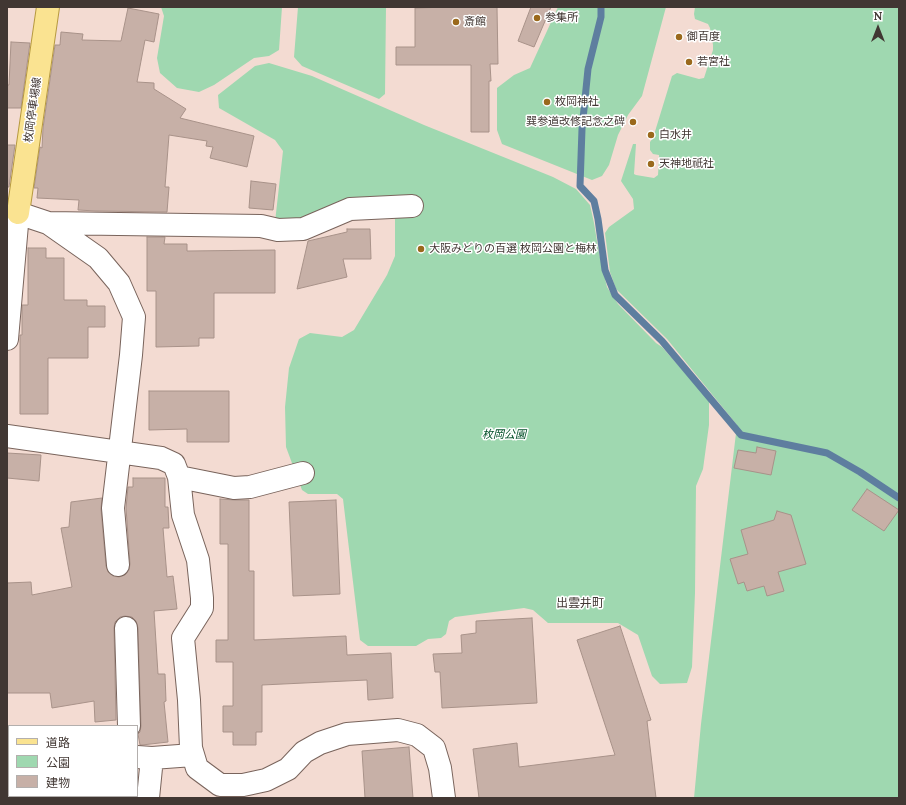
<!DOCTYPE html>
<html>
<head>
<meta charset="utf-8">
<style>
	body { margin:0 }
	#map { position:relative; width:906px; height:805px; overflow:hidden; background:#f3dbd2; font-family:Lora,"Noto Sans JP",serif }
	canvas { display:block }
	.frame { position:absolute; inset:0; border:8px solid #413733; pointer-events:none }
	.legend { position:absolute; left:8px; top:725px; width:130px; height:72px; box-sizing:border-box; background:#fff; border:1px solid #b3afad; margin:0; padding:5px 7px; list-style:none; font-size:12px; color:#413733 }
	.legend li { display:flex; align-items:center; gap:8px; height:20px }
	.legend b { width:20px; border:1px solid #b3afad }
	.north { position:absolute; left:858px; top:8px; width:40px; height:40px; -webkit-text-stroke:3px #fff; paint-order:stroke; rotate:0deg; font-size:11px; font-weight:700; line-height:16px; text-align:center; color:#413733 }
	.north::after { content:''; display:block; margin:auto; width:14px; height:18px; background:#413733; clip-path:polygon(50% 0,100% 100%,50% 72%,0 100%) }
</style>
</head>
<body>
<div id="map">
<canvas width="906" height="805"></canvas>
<div class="frame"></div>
<ul class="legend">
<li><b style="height:5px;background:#fae391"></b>道路</li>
<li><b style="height:11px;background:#9fd8b0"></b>公園</li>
<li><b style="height:11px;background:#c7b0a7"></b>建物</li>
</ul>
<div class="north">N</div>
</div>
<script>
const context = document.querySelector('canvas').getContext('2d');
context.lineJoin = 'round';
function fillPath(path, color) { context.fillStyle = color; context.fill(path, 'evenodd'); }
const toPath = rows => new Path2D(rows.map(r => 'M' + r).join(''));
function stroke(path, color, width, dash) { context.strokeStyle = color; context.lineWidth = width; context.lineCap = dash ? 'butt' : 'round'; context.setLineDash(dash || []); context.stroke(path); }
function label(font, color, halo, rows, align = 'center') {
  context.font = font + ' Lora,"Noto Sans JP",serif'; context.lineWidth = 3; context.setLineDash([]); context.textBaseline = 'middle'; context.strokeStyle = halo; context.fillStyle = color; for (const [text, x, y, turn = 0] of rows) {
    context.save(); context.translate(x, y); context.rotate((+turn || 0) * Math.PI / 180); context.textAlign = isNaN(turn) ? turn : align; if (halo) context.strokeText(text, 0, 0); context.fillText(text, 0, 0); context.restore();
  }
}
fillPath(toPath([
	[161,7,282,7,279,50,269,56,254,58,214,85,199,92,177,88,160,73,157,58,164,16],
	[298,7,386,7,385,94,379,99,302,66,294,57],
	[558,7,666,7,642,96,628,115,618,135,609,165,602,176,592,180,502,144,497,130,497,88,514,75,530,68],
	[695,7,899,7,899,798,694,798,701,724,737,425,667,339,616,289,610,272,605,233,609,227,634,209,633,199,621,181,633,144,636,144,634,174,636,175,654,178,658,175,659,160,659,155,653,154,650,150,650,142,653,138,672,76,677,73,699,79,704,78,713,50,713,45,710,28,708,24,695,19,694,14],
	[269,63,312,76,424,125,553,177,576,189,590,205,594,223,599,253,607,287,618,304,656,343,662,347,709,400,709,425,703,469,696,486,695,593,692,667,687,683,660,684,652,676,638,635,618,623,548,623,533,610,524,608,455,617,449,621,446,634,441,638,428,639,416,646,368,646,360,640,343,499,337,494,308,494,302,490,286,447,285,407,289,368,299,339,310,333,342,337,354,330,387,275,395,256,395,220,392,200,302,223,275,222,283,151,275,140,219,108,218,95,255,66]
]), '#9fd8b0');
stroke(toPath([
	[601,7,601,17,588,69,582,129,580,186,594,201,598,219,605,270,615,295,662,341,741,435,827,453,860,472,899,498]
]), '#5e7e9f', 7);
const building = toPath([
	[449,7,497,7,498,64,490,64,491,81,489,81,489,132,471,132,471,65,396,65,396,47,415,47,415,8,449,7],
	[531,7,551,7,534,47,518,41,531,7],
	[128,8,159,14,154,42,145,40,137,82,154,83,154,89,186,109,180,118,254,136,247,167,210,158,213,147,206,146,207,141,169,135,165,187,169,187,167,212,96,211,78,210,79,200,37,198,38,188,34,188,40,147,42,148,43,128,55,45,60,45,61,32,83,34,82,40,121,41,128,8],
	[11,42,30,43,21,108,7,108,7,85,9,85,11,42],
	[7,145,15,145,9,187,7,187,7,145],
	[251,181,276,184,273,210,249,208,251,181],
	[347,229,370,229,371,259,343,259,347,277,297,289,308,241,347,232,347,229],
	[147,237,165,237,164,244,187,244,187,251,275,250,275,293,214,293,214,338,199,338,199,346,156,347,156,291,147,291,147,237],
	[28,248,46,248,46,258,64,258,64,300,87,300,87,306,105,306,105,327,88,327,88,358,48,358,48,414,20,414,20,335,22,335,22,305,28,305,28,248],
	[149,391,229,391,229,442,187,442,187,429,149,430,149,391],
	[757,447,776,451,771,475,734,468,738,450,756,453,757,447],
	[7,453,41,455,39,481,7,478,7,453],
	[133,478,165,478,165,507,168,507,169,528,163,528,167,577,173,576,177,609,154,611,158,674,165,674,166,701,164,702,168,742,142,745,140,745,138,734,140,732,141,726,138,628,136,621,132,617,125,616,120,617,115,622,114,628,116,720,95,722,94,701,52,708,50,693,7,693,7,583,31,582,32,595,72,587,61,528,69,527,71,502,102,498,101,509,106,566,108,572,113,576,119,577,125,575,129,570,130,564,126,508,128,487,133,487,133,478],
	[867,489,899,510,884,531,852,510,867,489],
	[220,499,235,500,249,500,249,571,254,571,254,640,346,636,347,655,391,653,393,698,368,700,367,680,262,685,262,732,256,732,256,745,233,745,233,732,223,732,223,706,233,706,233,662,216,662,216,640,228,640,228,544,220,544,220,499],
	[336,500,340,594,293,596,289,502,336,500],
	[777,511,791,515,806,564,778,572,784,591,767,596,764,586,747,591,744,582,738,584,730,559,748,554,741,530,774,520,777,511],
	[532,618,537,703,442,708,440,672,435,672,433,654,462,653,461,635,476,633,476,621,532,618],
	[620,626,651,720,647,721,656,798,479,798,473,749,517,743,519,767,615,755,577,640,620,626],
	[409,747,413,798,365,798,362,751,409,747]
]);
fillPath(building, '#c7b0a7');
stroke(building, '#a89289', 1);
const minor = toPath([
	[48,223,261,226,278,230,303,229,350,209,412,206],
	[7,339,18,213,48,223,98,258,119,283,134,317,131,355,113,508,118,565],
	[7,436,161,458,174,464,179,477,183,515,198,560,202,598,202,608,183,638,189,700,191,748,197,768,220,785,243,785,266,780,288,769,304,752,320,743,347,734,398,730,417,735,434,748,440,768,444,798],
	[179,477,234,488,250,487,303,473],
	[126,628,129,726],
	[137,757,152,758,193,755],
	[81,796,82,798],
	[148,798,152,758]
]);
const major = toPath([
	[18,213,48,7]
]);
stroke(minor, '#79645c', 24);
stroke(major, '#b79a40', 24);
stroke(minor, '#fff', 22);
stroke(major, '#fae391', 22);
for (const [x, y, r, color] of [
	[537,18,4,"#9a691c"],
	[456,22,4,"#9a691c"],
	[679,37,4,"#9a691c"],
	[689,62,4,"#9a691c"],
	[547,102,4,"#9a691c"],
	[633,122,4,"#9a691c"],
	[651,135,4,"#9a691c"],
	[651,164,4,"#9a691c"],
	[421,249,4,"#9a691c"]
]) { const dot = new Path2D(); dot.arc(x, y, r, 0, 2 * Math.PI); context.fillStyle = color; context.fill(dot); stroke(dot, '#fff', 1.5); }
label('11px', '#413733', '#fff', [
	["参集所",545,18],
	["斎館",464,22],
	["御百度",687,37],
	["若宮社",697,62],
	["枚岡神社",555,102],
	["巽参道改修記念之碑",625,122,"right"],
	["白水井",659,135],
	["天神地祇社",659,164],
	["大阪みどりの百選 枚岡公園と梅林",429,249]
], 'left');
label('11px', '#413733', '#fff', [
	["枚岡停車場線",33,110,-82]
]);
label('italic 11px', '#025028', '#fff', [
	["枚岡公園",504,435]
]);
label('12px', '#413733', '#fff', [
	["出雲井町",580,604]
]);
</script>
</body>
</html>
